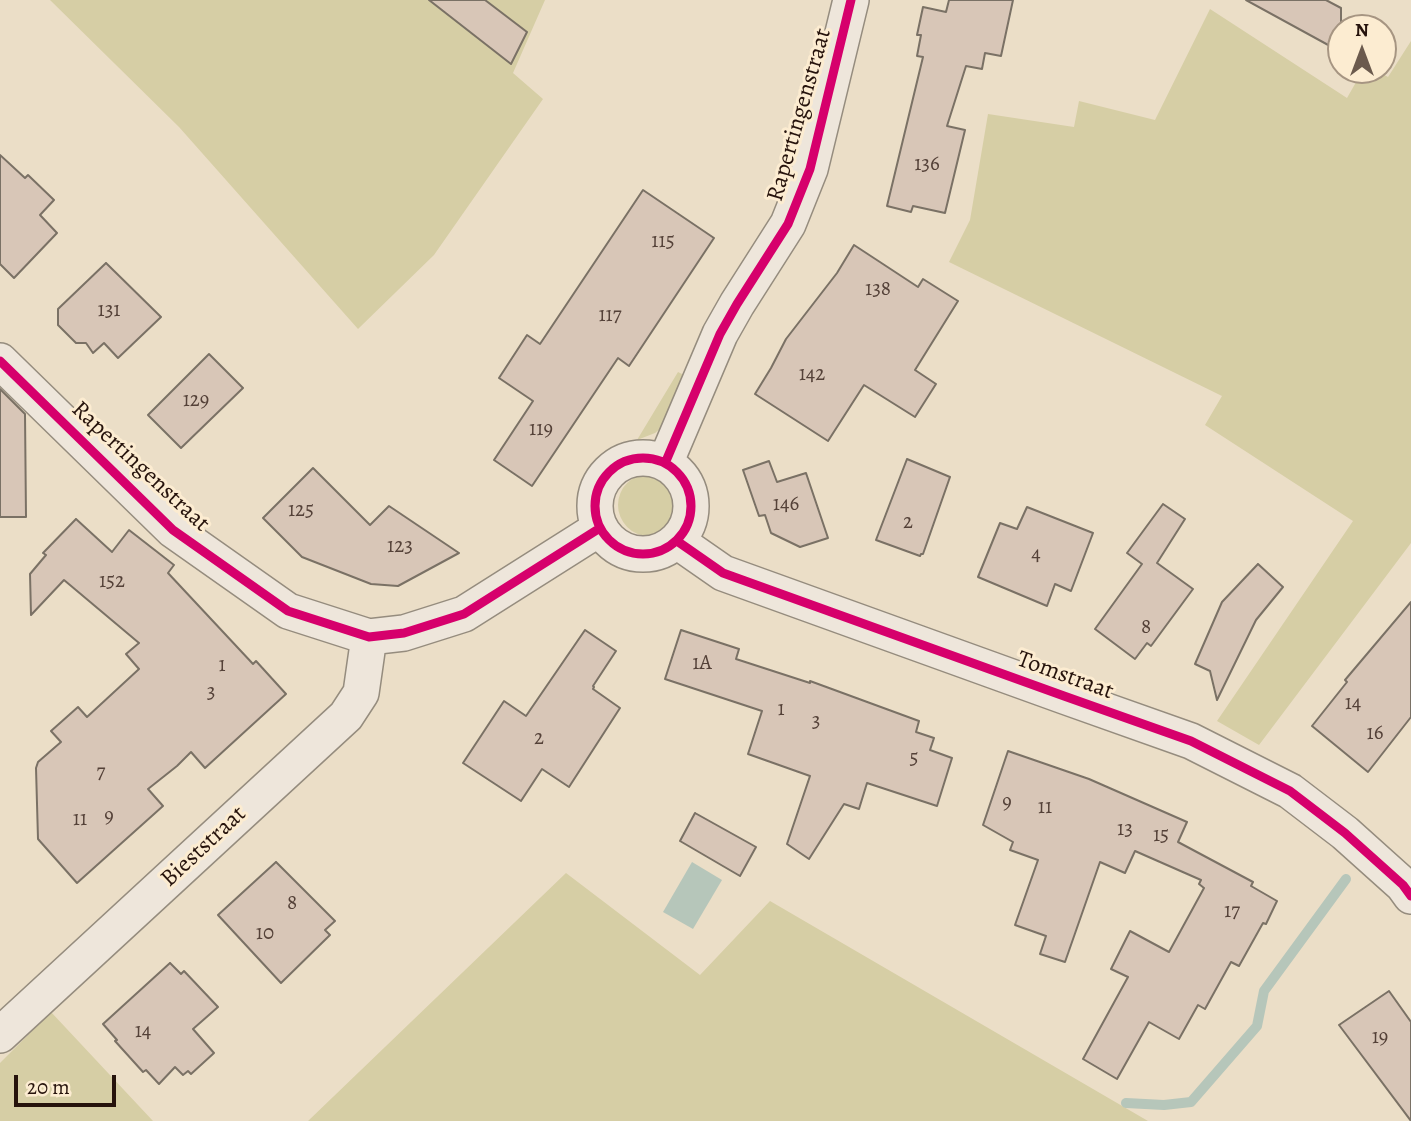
<!DOCTYPE html>
<html>
<head>
<meta charset="utf-8">
<style>
	body { margin:0 }
	#map { position:relative; width:1411px; height:1121px; overflow:hidden; background:#ebdec7; font-family:Alegreya,serif }
	canvas { display:block }
	.north { position:absolute; left:1327px; top:14px; width:70px; height:70px; box-sizing:border-box; background:#fcecd1; border:2px solid #a69582; border-radius:50%; rotate:0deg; font-size:19px; font-weight:700; line-height:28px; text-align:center; color:#26130c }
	.north::after { content:''; display:block; margin:auto; width:24px; height:32px; background:#6b5a4d; clip-path:polygon(50% 0,100% 100%,50% 72%,0 100%) }
	.scale { position:absolute; left:14px; top:1075px; width:102px; height:32px; box-sizing:border-box; border:4px solid #26130c; border-top:0; padding-left:9px; font-size:21px; line-height:24px; white-space:nowrap; color:#26130c; -webkit-text-stroke:5px #fcecd1; paint-order:stroke }
</style>
</head>
<body>
<div id="map">
<canvas width="1411" height="1121"></canvas>
<div class="north">N</div>
<div class="scale">20 m</div>
</div>
<script>
const context = document.querySelector('canvas').getContext('2d');
context.lineJoin = 'round';
function fillPath(path, color) { context.fillStyle = color; context.fill(path, 'evenodd'); }
const toPath = rows => new Path2D(rows.map(r => 'M' + r).join(''));
function stroke(path, color, width, dash) { context.strokeStyle = color; context.lineWidth = width; context.lineCap = dash ? 'butt' : 'round'; context.setLineDash(dash || []); context.stroke(path); }
function label(font, color, halo, rows, align = 'center') {
  context.font = font + ' Alegreya,serif'; context.lineWidth = 6; context.setLineDash([]); context.textBaseline = 'middle'; context.strokeStyle = halo; context.fillStyle = color; for (const [text, x, y, turn = 0] of rows) {
    context.save(); context.translate(x, y); context.rotate((+turn || 0) * Math.PI / 180); context.textAlign = isNaN(turn) ? turn : align; if (halo) context.strokeText(text, 0, 0); context.fillText(text, 0, 0); context.restore();
  }
}
fillPath(toPath([
	[50,0,545,0,513,73,543,99,434,255,358,329,179,127],
	[1210,9,1347,98,1363,70,1376,70,1388,77,1411,41,1411,543,1259,745,1217,721,1353,521,1205,425,1222,396,949,262,970,220,988,114,1074,127,1079,101,1155,120],
	[678,372,686,376,666,424,655,433,637,440],
	'618 505a31 31 0 1 1 62 0a31 31 0 1 1-62 0Z',
	[566,873,700,975,770,901,1148,1121,308,1121],
	[51,1012,153,1121,0,1121,0,1063]
]), '#d6cea5');
fillPath(toPath([
	[692,862,722,880,693,929,663,912]
]), '#b6c6ba');
stroke(toPath([
	[1126,1103,1164,1105,1191,1102,1257,1026,1264,991,1346,879]
]), '#b6c6ba', 10);
const building = toPath([
	[429,0,485,0,527,32,511,64,429,0],
	[949,0,1013,0,1001,56,985,53,982,69,966,66,947,126,965,130,945,213,913,206,911,212,887,206,923,57,917,56,921,35,917,35,923,7,946,12,949,0],
	[1246,0,1326,0,1341,8,1341,52,1246,0],
	[0,155,25,178,28,175,54,200,40,215,57,233,14,278,0,264,0,155],
	[643,190,714,238,629,366,618,358,532,486,494,460,533,401,499,378,527,335,540,344,643,190],
	[854,245,918,287,923,279,958,301,915,370,936,384,915,417,864,385,828,441,755,394,771,368,786,339,837,273,854,245],
	[106,263,161,317,118,358,104,343,93,353,86,343,76,343,58,325,58,309,106,263],
	[209,354,243,388,181,448,148,415,209,354],
	[0,389,25,414,26,517,0,517,0,389],
	[907,459,950,477,923,554,921,554,920,556,876,540,907,459],
	[769,461,777,482,806,473,828,538,800,547,771,533,765,515,759,516,743,470,769,461],
	[313,468,370,525,389,506,459,553,398,586,371,584,302,557,263,518,313,468],
	[1163,504,1185,519,1157,563,1193,589,1151,646,1147,643,1135,659,1095,629,1142,564,1127,553,1163,504],
	[1027,507,1093,533,1071,591,1055,584,1047,606,978,577,1000,523,1017,529,1027,507],
	[76,519,112,552,129,530,174,565,168,573,253,664,256,661,286,694,205,768,191,752,177,766,148,789,163,806,77,883,38,839,36,768,38,762,61,742,51,731,78,707,87,717,139,669,126,654,139,643,64,580,31,615,30,574,46,555,43,553,76,519],
	[1258,564,1283,587,1256,620,1217,700,1210,671,1195,664,1222,602,1258,564],
	[1411,602,1411,717,1368,772,1312,726,1347,682,1345,680,1411,602],
	[585,630,616,651,593,686,594,687,593,689,620,708,569,787,542,769,521,801,463,763,504,701,526,716,585,630],
	[681,630,739,649,736,659,810,683,810,681,919,721,916,732,934,738,930,750,952,758,937,806,867,783,859,809,844,804,809,859,787,844,810,776,748,754,762,711,665,679,681,630],
	[1008,751,1089,779,1187,822,1178,842,1253,882,1251,886,1277,901,1266,924,1263,923,1239,966,1231,962,1205,1009,1198,1005,1179,1039,1149,1022,1117,1079,1083,1059,1128,977,1111,969,1130,931,1169,952,1204,888,1199,884,1201,880,1135,851,1125,873,1100,862,1065,962,1040,954,1046,936,1015,925,1038,860,1010,850,1013,842,983,825,1008,751],
	[695,813,756,847,740,876,680,841,695,813],
	[276,862,335,921,325,930,330,935,281,983,218,915,276,862],
	[170,963,181,974,184,971,218,1007,193,1029,214,1053,191,1074,188,1071,183,1075,175,1067,159,1084,146,1070,143,1072,115,1041,117,1040,103,1024,170,963],
	[1389,991,1411,1022,1411,1121,1339,1025,1389,991]
]);
fillPath(building, '#d8c6b7');
stroke(building, '#7a7165', 2);
const minor = toPath([
	[0,361,173,530,288,611,369,637,404,633,464,614,600,528],
	'595 506a48 48 0 1 1 96 0a48 48 0 1 1-96 0Z',
	[666,461,720,334,737,304,788,224,810,169,851,0],
	[677,541,723,573,1064,696,1191,741,1290,791,1345,833,1403,885,1411,896],
	[0,1035,346,716,361,693,369,637]
]);
stroke(minor, '#958c7e', 38);
stroke(minor, '#eee6db', 35);
stroke(toPath([
	[0,361,173,530,288,611,369,637,404,633,464,614,600,528],
	'595 506a48 48 0 1 1 96 0a48 48 0 1 1-96 0Z',
	[666,461,720,334,737,304,788,224,810,169,851,0],
	[677,541,723,573,1064,696,1191,741,1290,791,1345,833,1403,885,1411,896]
]), '#d6006c', 9);
label('21px', '#544138', null, [
	["136",927,165],
	["115",663,242],
	["138",878,290],
	["131",109,311],
	["117",610,316],
	["142",812,375],
	["129",196,401],
	["119",541,430],
	["146",786,505],
	["125",301,511],
	["2",908,523],
	["123",400,547],
	["4",1036,555],
	["152",112,582],
	["8",1146,628],
	["1A",702,664],
	["1",222,666],
	["3",211,693],
	["14",1353,704],
	["1",781,710],
	["3",816,722],
	["16",1375,734],
	["2",539,739],
	["5",914,759],
	["7",101,773],
	["9",1007,803],
	["11",1045,808],
	["9",109,817],
	["11",80,820],
	["13",1125,830],
	["15",1161,836],
	["8",292,904],
	["17",1232,912],
	["10",265,934],
	["14",143,1032],
	["19",1380,1038]
]);
label('24px', '#26130c', '#fcecd1', [
	["Rapertingenstraat",800,115,-74],
	["Rapertingenstraat",140,467,43],
	["Tomstraat",1065,676,20],
	["Bieststraat",204,847,-43]
]);
</script>
</body>
</html>
